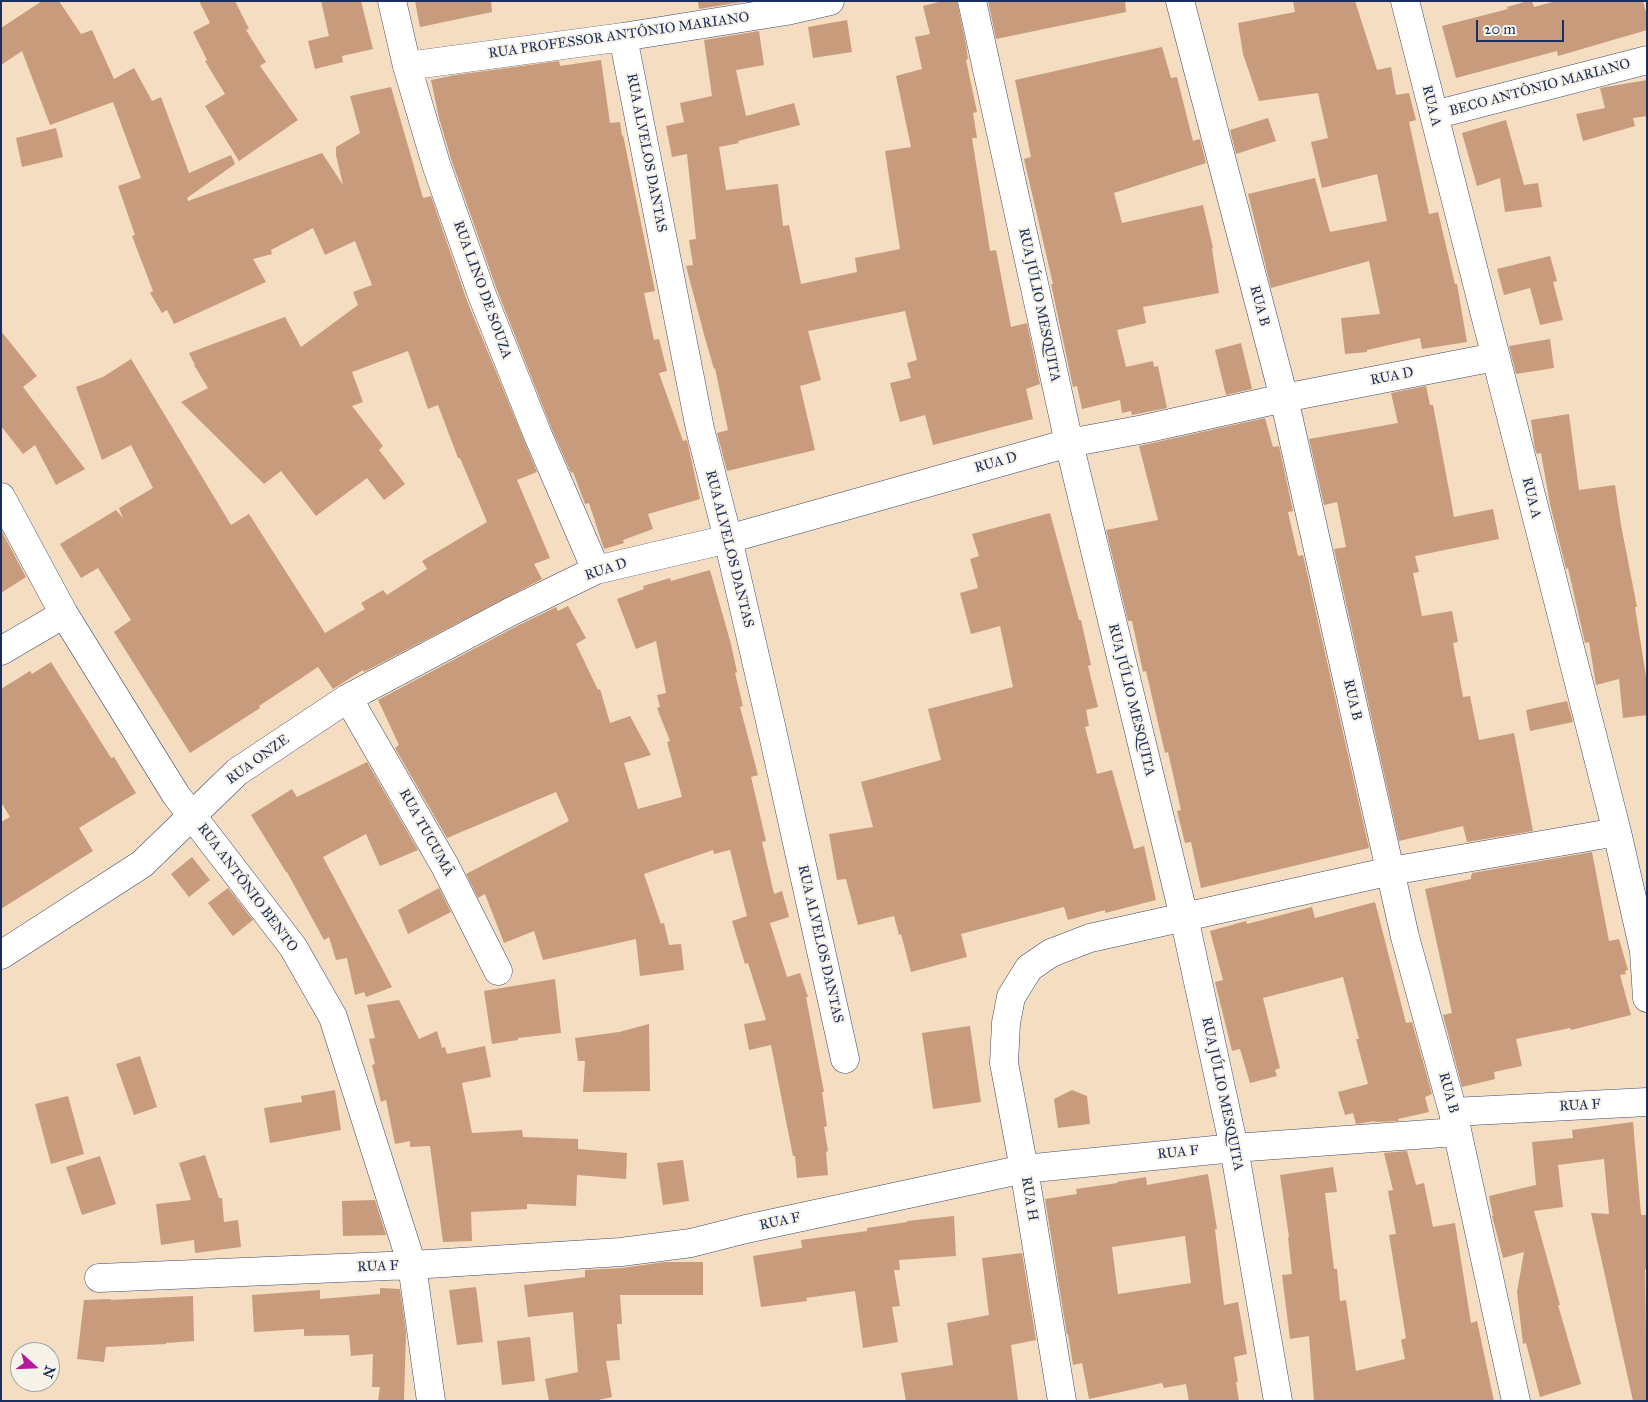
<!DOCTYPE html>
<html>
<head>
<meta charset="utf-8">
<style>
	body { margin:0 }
	#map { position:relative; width:1648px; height:1402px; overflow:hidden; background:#f4ddc0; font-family:"IM FELL Great Primer",serif }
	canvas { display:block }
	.frame { position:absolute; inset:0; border:2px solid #1b2f5e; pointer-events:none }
	.north { position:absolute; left:10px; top:1342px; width:50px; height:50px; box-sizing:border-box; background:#f7f3e8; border:1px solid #9fa5b1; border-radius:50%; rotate:110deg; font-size:14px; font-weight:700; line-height:20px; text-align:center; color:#1b2f5e }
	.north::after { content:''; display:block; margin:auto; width:18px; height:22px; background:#b5179e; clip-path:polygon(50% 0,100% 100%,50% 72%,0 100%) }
	.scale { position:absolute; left:1476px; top:20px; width:88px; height:22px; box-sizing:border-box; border:2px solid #1b2f5e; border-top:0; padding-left:6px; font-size:15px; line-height:18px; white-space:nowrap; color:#1b2f5e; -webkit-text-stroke:4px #f7f3e8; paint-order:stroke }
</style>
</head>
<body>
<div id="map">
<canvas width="1648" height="1402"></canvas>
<div class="frame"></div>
<div class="north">N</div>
<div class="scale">20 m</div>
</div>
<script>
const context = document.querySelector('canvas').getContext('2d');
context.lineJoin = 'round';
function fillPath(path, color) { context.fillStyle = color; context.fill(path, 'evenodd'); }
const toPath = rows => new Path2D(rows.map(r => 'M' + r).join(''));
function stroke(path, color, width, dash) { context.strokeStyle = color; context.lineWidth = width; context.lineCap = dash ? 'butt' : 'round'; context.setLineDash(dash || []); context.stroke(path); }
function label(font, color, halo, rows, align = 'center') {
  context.font = font + ' "IM FELL Great Primer",serif'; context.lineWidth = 4; context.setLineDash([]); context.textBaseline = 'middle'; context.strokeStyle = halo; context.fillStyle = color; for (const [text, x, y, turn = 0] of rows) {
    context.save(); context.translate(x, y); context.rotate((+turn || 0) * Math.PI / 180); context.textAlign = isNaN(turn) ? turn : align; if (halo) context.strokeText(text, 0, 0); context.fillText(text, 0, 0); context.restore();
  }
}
fillPath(toPath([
	[42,1,59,1,81,34,92,30,114,79,134,68,152,101,161,97,189,173,231,155,235,164,187,198,188,201,322,153,343,185,336,155,336,147,360,133,350,96,391,87,423,198,431,196,467,301,537,472,517,480,550,558,534,564,542,579,364,672,363,670,333,689,318,667,259,706,260,708,190,753,114,632,131,620,98,568,81,578,60,544,116,510,123,518,119,508,153,488,131,445,102,460,76,387,103,377,131,359,231,525,249,514,325,633,365,609,361,603,383,590,387,595,427,569,422,561,487,522,460,458,458,458,438,405,428,409,408,351,352,372,363,402,352,406,383,446,379,450,405,484,384,500,367,478,316,516,281,471,264,484,181,402,208,388,194,365,195,365,189,353,285,317,301,347,358,305,353,292,372,285,355,241,325,255,313,228,271,250,272,254,253,259,266,282,174,324,167,310,162,313,150,293,153,291,132,236,135,235,118,186,141,178,113,102,50,125,22,51,1,65,1,28],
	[199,1,235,1,249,29,246,30,266,62,260,66,298,120,239,161,205,106,225,94,205,61,207,60,193,32,210,23],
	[321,1,361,1,373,49,342,56,343,62,315,69,308,41,329,36],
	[415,1,491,1,492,12,420,27],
	[698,1,748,1,699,9],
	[943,1,957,1,966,45,968,59,966,60,977,112,973,113,977,138,972,138,990,251,996,250,1011,327,1027,323,1040,384,1026,389,1033,419,933,445,925,415,900,422,890,383,911,378,907,363,917,360,905,311,808,331,821,380,800,386,815,450,727,471,717,433,728,430,715,368,714,369,705,338,686,266,693,265,689,240,696,239,687,154,672,157,666,126,684,122,680,103,712,96,704,40,759,31,764,65,736,70,746,116,794,103,800,125,738,141,739,143,719,147,726,190,778,184,783,226,789,225,801,284,857,272,855,258,900,249,885,151,911,147,896,76,922,69,915,37,930,34,923,6],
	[988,1,1125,1,1126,12,996,39],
	[1293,1,1355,1,1377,70,1391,67,1396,95,1409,93,1416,120,1409,122,1429,214,1438,212,1455,284,1457,284,1467,342,1422,349,1420,338,1367,350,1367,352,1345,354,1341,318,1380,314,1369,261,1271,288,1248,194,1315,178,1330,232,1387,221,1377,174,1322,188,1311,142,1328,138,1318,93,1259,101,1243,54,1238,23,1295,12],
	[1528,1,1532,1,1534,7,1556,1,1643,1,1647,16,1647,30,1558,56,1557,51,1456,78,1442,26,1508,9,1507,7],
	[847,20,852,52,813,58,808,27],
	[1162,47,1171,78,1177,77,1193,141,1200,139,1206,163,1114,193,1122,223,1203,205,1213,248,1212,249,1219,293,1143,307,1146,323,1117,330,1126,367,1153,361,1154,367,1158,366,1167,408,1132,415,1131,411,1122,413,1120,400,1082,409,1077,386,1073,387,1051,284,1053,284,1024,159,1031,157,1015,80],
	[601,60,610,123,620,122,622,136,623,135,655,291,644,293,654,340,659,339,667,371,659,373,683,441,687,440,700,499,648,514,653,529,623,540,624,543,604,549,589,503,585,504,573,472,571,473,551,427,497,290,451,159,439,118,431,80,455,75,559,61,560,66],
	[1647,80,1647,116,1633,118,1635,126,1583,141,1576,114,1605,108,1600,88],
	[1268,118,1276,141,1236,154,1230,130],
	[1506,120,1524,185,1538,183,1542,207,1505,212,1500,178,1477,186,1462,133],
	[56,128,63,157,22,167,16,138],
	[1550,256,1557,281,1553,282,1563,320,1540,325,1530,288,1504,295,1497,269],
	[1,331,37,376,23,387,85,469,56,485,35,445,23,454,1,426],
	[1550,339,1554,368,1516,374,1509,346],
	[1241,343,1252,389,1226,395,1215,350],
	[1426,386,1430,405,1433,405,1454,517,1493,509,1499,539,1415,556,1419,572,1413,573,1422,616,1452,611,1458,642,1453,643,1463,697,1470,696,1479,740,1514,733,1533,831,1467,842,1463,826,1399,841,1334,549,1346,547,1337,502,1324,505,1309,439,1398,423,1391,393],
	[1569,414,1579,490,1615,485,1621,525,1637,607,1635,607,1647,683,1647,715,1623,718,1619,679,1596,685,1589,642,1585,643,1568,568,1566,569,1550,504,1541,453,1537,454,1535,449,1531,420],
	[1265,418,1273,447,1279,446,1293,511,1288,512,1298,556,1303,555,1369,848,1201,888,1191,842,1185,843,1177,811,1181,810,1168,752,1165,753,1146,671,1143,672,1132,621,1128,621,1106,530,1158,520,1139,446],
	[1050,513,1079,620,1081,620,1091,665,1088,666,1098,707,1086,710,1089,726,1085,727,1097,774,1112,770,1134,849,1144,846,1156,900,1105,913,1105,910,1068,920,1064,907,961,934,967,957,911,972,901,934,899,935,894,916,858,925,846,879,837,880,829,834,873,827,861,782,941,760,928,709,1013,687,1000,626,971,634,960,593,978,588,970,559,979,556,972,534],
	[1,530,26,577,1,593],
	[710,570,731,644,737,672,735,673,743,706,740,707,758,775,751,777,766,841,762,842,774,894,782,891,789,917,770,923,787,977,800,973,808,997,806,997,824,1092,822,1092,827,1126,824,1127,828,1151,826,1152,828,1175,797,1178,795,1156,793,1156,771,1045,749,1050,744,1024,766,1020,748,963,745,964,732,921,747,916,730,850,714,854,713,850,644,874,661,924,664,923,669,945,681,944,684,970,640,976,636,939,543,960,534,931,504,943,485,894,478,898,466,874,569,821,556,792,447,838,395,748,399,745,378,700,517,626,556,607,558,611,568,606,586,638,576,644,598,690,600,689,610,723,630,716,651,755,624,763,638,809,682,797,667,742,670,741,657,708,660,707,657,695,666,693,656,641,636,649,617,599,644,589,643,586,670,578,671,581],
	[51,662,111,758,114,757,136,793,79,828,93,851,1,909,1,822,10,817,1,802,1,689,30,671,32,674],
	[1567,701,1573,722,1530,731,1526,710],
	[367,762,418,850,380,866,366,834,323,857,392,987,366,997,364,992,355,995,347,958,336,960,329,937,324,940,287,872,286,872,251,815,292,789,297,797],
	[1592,852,1609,941,1619,939,1628,970,1625,971,1626,974,1620,975,1631,1015,1571,1030,1570,1028,1516,1039,1522,1066,1494,1072,1495,1079,1462,1087,1443,1015,1452,1013,1425,889,1471,879,1471,875,1472,875,1472,873],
	[192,857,210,880,189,897,171,874],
	[228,888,253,920,233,936,208,903],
	[439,888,451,912,408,934,398,910],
	[1375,902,1406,1023,1412,1022,1432,1094,1425,1097,1429,1112,1398,1119,1399,1121,1375,1122,1375,1121,1356,1124,1353,1113,1345,1115,1338,1092,1368,1084,1356,1039,1359,1039,1343,977,1263,998,1280,1068,1275,1070,1277,1076,1250,1083,1240,1049,1232,1051,1215,982,1223,980,1210,931,1246,921,1247,924,1312,907,1315,918],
	[555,979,561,1033,518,1038,518,1040,492,1044,484,991],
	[399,1000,419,1039,437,1031,442,1048,445,1047,447,1054,485,1046,491,1077,462,1083,472,1133,522,1130,523,1137,578,1139,578,1149,627,1153,626,1179,577,1175,576,1206,527,1204,527,1209,471,1212,472,1241,443,1242,430,1146,410,1147,410,1141,395,1144,386,1100,381,1102,372,1065,375,1064,369,1039,375,1038,367,1005],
	[649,1024,650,1091,583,1092,585,1061,578,1061,575,1038,619,1032],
	[970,1026,981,1102,933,1109,922,1033],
	[140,1056,157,1107,134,1115,116,1064],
	[335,1090,341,1130,270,1143,264,1108,302,1102,301,1096],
	[1072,1090,1087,1096,1090,1124,1058,1128,1054,1099],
	[68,1096,84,1154,51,1164,35,1104],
	[1633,1122,1641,1215,1647,1215,1647,1269,1645,1269,1647,1401,1633,1401,1591,1213,1609,1214,1604,1159,1558,1165,1563,1207,1534,1211,1560,1305,1558,1305,1581,1384,1540,1397,1526,1343,1523,1344,1517,1292,1524,1252,1503,1258,1492,1216,1493,1216,1489,1196,1536,1185,1532,1142,1573,1138,1572,1130],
	[1407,1151,1416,1185,1424,1183,1433,1227,1455,1223,1471,1323,1477,1321,1494,1401,1314,1401,1309,1336,1290,1339,1282,1275,1292,1274,1288,1237,1289,1237,1280,1175,1333,1167,1337,1192,1325,1193,1334,1269,1337,1269,1340,1301,1346,1300,1356,1371,1405,1359,1401,1340,1406,1338,1389,1235,1396,1234,1388,1191,1393,1190,1384,1153],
	[205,1155,219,1198,222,1198,224,1222,238,1220,241,1247,195,1253,194,1240,161,1245,156,1204,191,1200,179,1163],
	[100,1156,116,1204,82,1215,66,1167],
	[683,1160,689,1201,663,1205,657,1163],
	[1208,1174,1217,1229,1215,1229,1224,1305,1238,1302,1247,1354,1234,1357,1238,1382,1236,1382,1239,1401,1189,1401,1186,1384,1164,1388,1162,1383,1089,1399,1082,1363,1073,1365,1068,1334,1067,1335,1045,1199,1077,1194,1076,1189,1118,1183,1117,1182,1146,1177,1147,1185],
	[1185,1236,1191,1283,1118,1294,1112,1247],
	[375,1200,386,1235,343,1236,342,1201],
	[954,1216,956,1256,899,1260,900,1270,894,1270,900,1306,892,1307,898,1342,863,1348,855,1291,806,1298,807,1301,761,1307,753,1256,802,1248,801,1240,867,1231,867,1228,907,1222,907,1221],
	[1022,1253,1036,1340,1011,1345,1018,1401,906,1401,901,1373,953,1365,947,1323,989,1315,982,1258],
	[665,1262,703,1262,703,1295,620,1295,622,1324,617,1324,620,1360,606,1361,612,1397,594,1401,549,1401,545,1379,578,1372,573,1312,528,1317,524,1285,585,1277,585,1270,622,1268],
	[476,1287,483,1342,457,1345,449,1290],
	[380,1288,400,1289,406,1332,404,1401,378,1401,380,1387,372,1387,373,1354,351,1356,349,1335,304,1336,304,1329,254,1332,252,1295,320,1290,320,1299,380,1294],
	[193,1296,194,1341,166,1343,166,1344,106,1347,104,1362,77,1359,84,1300,111,1299,111,1300],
	[530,1337,535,1381,502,1385,497,1341]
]), '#c89b7d');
const minor = toPath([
	[392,1,407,66,436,164,482,295,537,433,596,570],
	[972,1,1069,443,1184,917,1234,1148,1278,1401],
	[1180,1,1284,398,1405,937,1453,1112,1516,1401],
	[1405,1,1617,832,1644,951,1647,998],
	[623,37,700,429,728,539,770,721,845,1059],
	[407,66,623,37,786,11,830,1],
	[1434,115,1647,60],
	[1,497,64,614,176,795,293,947,333,1017,412,1265,431,1401],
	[1,651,64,614],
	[348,698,445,866,498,971],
	[1,955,142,864,237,772,348,698,510,612,596,570,728,539,1069,443,1144,429,1284,398,1495,357],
	[1453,1112,1647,1102],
	[99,1278,412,1265,621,1252,691,1243,746,1229,1024,1169,1234,1148,1457,1132],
	[1062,1401,1024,1169,1004,1063,1006,1023,1011,997,1029,968,1051,953,1090,938,1391,871,1617,832]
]);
stroke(minor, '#3c496d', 29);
stroke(minor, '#fff', 28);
label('14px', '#1b2f5e', '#f7f3e8', [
	["RUA PROFESSOR ANTÔNIO MARIANO",619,36,-8],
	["BECO ANTÔNIO MARIANO",1540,88,-15],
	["RUA A",1431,106,76],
	["RUA ALVELOS DANTAS",646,153,79],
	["RUA LINO DE SOUZA",482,290,70],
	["RUA JÚLIO MESQUITA",1039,305,78],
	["RUA B",1259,306,75],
	["RUA D",1392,377,-11],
	["RUA D",996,463,-16],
	["RUA A",1531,498,76],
	["RUA ALVELOS DANTAS",729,549,76],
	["RUA D",606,570,-18],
	["RUA JÚLIO MESQUITA",1131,700,76],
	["RUA B",1352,700,77],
	["RUA ONZE",258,760,-36],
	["RUA TUCUMÃ",426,833,61],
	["RUA ANTÔNIO BENTO",247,888,53],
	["RUA ALVELOS DANTAS",820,944,77],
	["RUA B",1448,1093,75],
	["RUA JÚLIO MESQUITA",1222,1094,78],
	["RUA F",1580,1106,-3],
	["RUA F",1178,1153,-6],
	["RUA H",1029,1199,81],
	["RUA F",780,1222,-12],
	["RUA F",378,1267,-2]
]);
</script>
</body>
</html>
